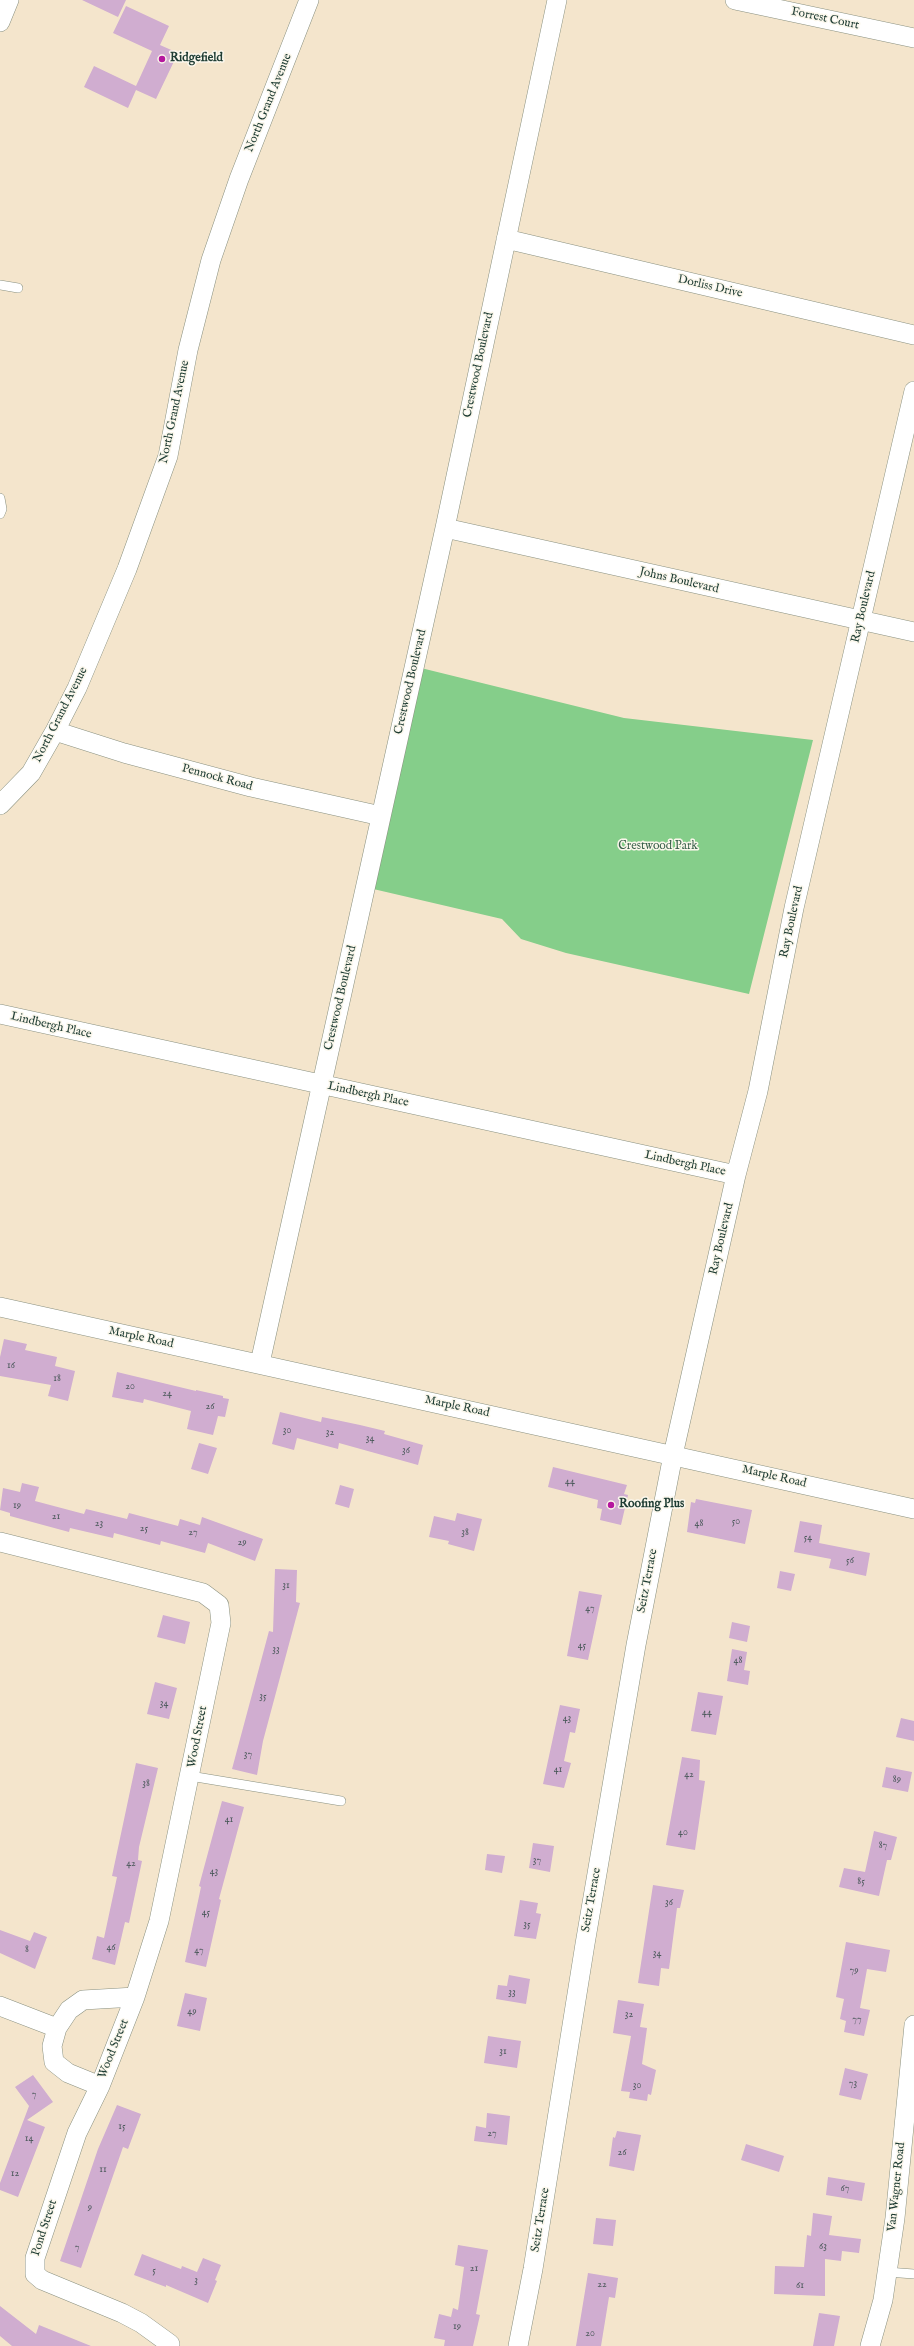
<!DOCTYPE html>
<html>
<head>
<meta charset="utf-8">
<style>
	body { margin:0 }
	canvas { display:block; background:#f4e5cc }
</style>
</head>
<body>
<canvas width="914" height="2346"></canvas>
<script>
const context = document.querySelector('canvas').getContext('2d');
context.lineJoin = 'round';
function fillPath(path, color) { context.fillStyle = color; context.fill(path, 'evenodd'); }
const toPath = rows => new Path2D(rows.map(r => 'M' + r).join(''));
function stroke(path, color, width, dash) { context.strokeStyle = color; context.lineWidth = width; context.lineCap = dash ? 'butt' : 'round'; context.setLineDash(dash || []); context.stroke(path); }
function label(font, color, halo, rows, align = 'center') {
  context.font = font + ' "IM FELL English",serif'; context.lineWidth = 3; context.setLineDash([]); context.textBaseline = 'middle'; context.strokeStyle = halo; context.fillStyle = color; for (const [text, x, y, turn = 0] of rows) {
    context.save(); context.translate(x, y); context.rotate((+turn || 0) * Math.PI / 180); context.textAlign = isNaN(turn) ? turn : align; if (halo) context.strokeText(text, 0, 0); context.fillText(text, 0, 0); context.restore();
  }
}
fillPath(toPath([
	[421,668,624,718,813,740,749,994,566,953,521,939,502,919,369,888]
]), '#85ce8a');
fillPath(toPath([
	[82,0,126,0,118,17],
	[126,6,169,26,160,45,178,53,156,99,136,90,128,108,84,87,94,66,136,86,152,51,113,33],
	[4,1339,27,1344,25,1350,57,1357,55,1366,75,1371,68,1401,48,1396,51,1385,0,1376,0,1357],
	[117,1372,196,1391,196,1390,223,1396,223,1398,229,1399,225,1417,218,1416,213,1435,187,1429,191,1411,144,1399,143,1403,112,1397],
	[280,1412,321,1422,322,1417,360,1425,385,1431,384,1434,423,1445,418,1465,339,1443,338,1449,297,1438,294,1450,272,1444],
	[199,1443,217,1448,208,1474,191,1469],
	[553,1467,627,1485,624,1494,628,1495,621,1525,600,1520,602,1509,597,1508,598,1500,548,1487],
	[22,1483,39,1487,35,1501,84,1514,86,1509,127,1519,129,1513,178,1526,180,1519,200,1525,202,1517,263,1539,255,1561,208,1543,205,1553,161,1541,160,1545,114,1533,113,1538,70,1528,69,1532,10,1516,10,1513,0,1510,3,1488,20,1492],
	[340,1485,354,1489,349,1508,335,1504],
	[696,1499,752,1510,745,1544,687,1532,691,1502,695,1503],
	[457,1513,482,1519,474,1551,448,1544,449,1541,429,1537,434,1516,455,1521],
	[800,1521,822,1525,819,1543,870,1553,866,1576,829,1568,831,1559,794,1552],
	[275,1569,297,1570,296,1602,300,1603,263,1741,257,1775,232,1769,269,1631,273,1632],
	[780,1571,795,1574,791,1591,777,1588],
	[579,1591,602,1595,588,1660,567,1656],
	[163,1615,190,1622,185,1644,157,1637],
	[732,1622,750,1626,747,1642,729,1638],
	[732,1649,747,1652,744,1670,750,1671,748,1685,727,1681],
	[155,1682,177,1688,169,1719,147,1714],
	[698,1692,723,1696,716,1735,691,1731],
	[560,1705,580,1709,575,1733,570,1732,564,1761,571,1763,564,1788,543,1784],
	[901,1718,914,1721,914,1741,896,1737],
	[682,1757,700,1760,699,1780,705,1781,695,1850,666,1845],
	[136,1763,158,1768,139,1847,138,1860,142,1861,129,1923,125,1922,115,1965,92,1959,97,1936,104,1938,117,1877,112,1876],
	[886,1767,912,1772,908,1792,882,1787],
	[222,1801,244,1807,219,1899,221,1900,206,1967,185,1962,201,1887,199,1886],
	[874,1831,897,1837,891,1860,887,1860,879,1896,839,1887,844,1868,865,1872],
	[533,1843,554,1846,550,1872,529,1868],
	[487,1854,505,1856,502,1873,485,1870],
	[653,1885,684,1890,680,1908,677,1908,669,1969,661,1968,659,1986,638,1983],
	[520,1900,538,1903,536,1913,541,1914,536,1939,514,1936],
	[0,1930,30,1941,34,1932,47,1937,35,1969,0,1953],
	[846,1942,890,1950,886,1972,867,1969,860,2008,870,2010,864,2036,844,2032,846,2021,840,2019,844,1999,836,1997],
	[509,1975,530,1979,526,2004,496,1999,498,1985,507,1986],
	[185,1993,207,1998,200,2031,177,2026],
	[618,2000,644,2004,640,2027,647,2028,642,2064,656,2070,651,2095,648,2094,647,2101,629,2098,630,2092,621,2091,631,2036,613,2033],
	[488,2036,521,2041,517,2068,484,2063],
	[845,2068,868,2074,861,2100,839,2095],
	[33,2075,53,2102,27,2120,45,2127,18,2197,0,2190,0,2183,29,2106,15,2087],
	[117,2105,141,2114,128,2149,123,2147,81,2268,60,2261,98,2149],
	[487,2113,510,2116,507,2145,474,2141,476,2126,486,2128],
	[617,2131,641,2135,634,2171,609,2166,613,2137,615,2138],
	[746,2144,784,2156,779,2172,741,2160],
	[828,2177,865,2183,862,2201,826,2195],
	[813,2213,832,2216,829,2235,861,2239,859,2253,842,2251,841,2261,825,2259,825,2296,774,2294,775,2266,804,2267,807,2235,811,2236],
	[596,2218,616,2220,613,2246,593,2244],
	[458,2245,488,2250,476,2314,480,2315,473,2346,444,2346,445,2340,434,2338,439,2314,451,2317,453,2308,458,2310,464,2267,455,2265],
	[142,2254,181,2269,182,2266,197,2272,203,2258,221,2265,215,2280,217,2281,208,2303,166,2285,166,2287,134,2275],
	[588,2273,618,2278,615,2298,609,2297,601,2346,576,2346],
	[0,2306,36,2334,39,2325,91,2346,12,2346,0,2336],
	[819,2313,840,2316,834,2346,813,2346]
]), '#d0add0');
const service = toPath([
	[0,285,18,288],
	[0,498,2,509,0,514],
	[190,1776,341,1801],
	[887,2272,914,2274]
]);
const minor = toPath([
	[735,0,914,38],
	[0,22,9,0],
	[506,239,914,335],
	[445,528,914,632],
	[55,731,124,753,251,787,381,816],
	[0,805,31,773,55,731,77,688,127,569,168,456,188,350,211,260,239,179,309,0],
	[0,1014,736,1175],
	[0,1307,914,1509],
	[260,1363,445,528,557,0],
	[0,1542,203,1593,219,1605,221,1623,159,1921,135,1997,100,2086,77,2133,35,2258,35,2274,42,2280,122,2313,141,2323,170,2344],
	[0,2006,57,2028],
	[100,2086,68,2073,54,2062,52,2046,57,2028,69,2010,83,2000,135,1997],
	[518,2346,533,2269,585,1944,636,1645,673,1455,736,1175,758,1091,794,908,914,391],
	[870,2346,883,2300,895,2218,914,2025]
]);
stroke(service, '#8a9180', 10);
stroke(minor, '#8a9180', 20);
stroke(service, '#fff', 9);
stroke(minor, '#fff', 19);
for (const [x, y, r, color] of [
	[162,59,4,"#b5179e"],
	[611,1505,4,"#b5179e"]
]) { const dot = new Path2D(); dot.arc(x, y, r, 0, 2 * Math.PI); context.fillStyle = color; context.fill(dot); stroke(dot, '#fbf7ec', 1.5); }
label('10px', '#4b595b', null, [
	["16",11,1366],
	["18",57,1379],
	["20",130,1387],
	["24",167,1394],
	["26",210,1407],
	["30",287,1431],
	["32",330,1433],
	["34",370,1439],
	["36",406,1451],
	["44",570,1482],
	["19",17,1506],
	["21",56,1517],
	["50",736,1522],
	["23",99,1524],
	["48",699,1524],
	["25",144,1529],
	["27",193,1533],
	["38",465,1533],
	["54",808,1538],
	["29",242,1543],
	["56",850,1561],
	["31",286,1586],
	["47",590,1609],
	["45",582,1646],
	["33",276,1650],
	["48",738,1661],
	["35",263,1697],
	["34",164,1704],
	["44",707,1713],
	["43",567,1719],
	["37",248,1755],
	["41",558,1770],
	["42",689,1775],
	["89",897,1780],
	["38",146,1784],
	["41",229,1820],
	["40",683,1833],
	["87",883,1846],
	["37",537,1861],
	["42",131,1864],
	["43",214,1872],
	["85",861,1882],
	["36",669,1903],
	["45",206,1913],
	["35",527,1925],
	["46",111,1948],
	["8",27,1950],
	["47",199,1951],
	["34",657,1954],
	["79",854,1971],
	["33",512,1993],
	["49",192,2012],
	["32",629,2015],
	["77",857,2020],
	["31",503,2052],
	["73",853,2084],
	["30",637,2086],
	["7",34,2095],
	["15",122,2127],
	["27",492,2134],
	["14",29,2139],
	["26",622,2153],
	["11",103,2170],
	["12",15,2174],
	["67",845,2189],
	["9",90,2208],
	["63",823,2247],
	["7",77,2248],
	["21",474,2269],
	["5",154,2271],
	["3",196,2281],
	["22",602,2285],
	["61",800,2286],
	["19",457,2327],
	["20",590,2334]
]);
label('12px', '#1f3d34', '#fbf7ec', [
	["Forrest Court",825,19,12],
	["North Grand Avenue",269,103,-68],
	["Dorliss Drive",710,287,13],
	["Crestwood Boulevard",479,365,-78],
	["North Grand Avenue",175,412,-78],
	["Johns Boulevard",679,581,13],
	["Ray Boulevard",864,607,-77],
	["Crestwood Boulevard",411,682,-77],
	["North Grand Avenue",61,715,-63],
	["Pennock Road",217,778,15],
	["Ray Boulevard",792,922,-78],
	["Crestwood Boulevard",341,998,-77],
	["Lindbergh Place",51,1026,13],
	["Lindbergh Place",368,1095,12],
	["Lindbergh Place",685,1164,12],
	["Ray Boulevard",722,1239,-77],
	["Marple Road",141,1338,12],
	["Marple Road",457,1407,12],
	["Marple Road",774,1477,13],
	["Seitz Terrace",648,1581,-79],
	["Wood Street",198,1737,-79],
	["Seitz Terrace",592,1900,-80],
	["Wood Street",114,2049,-68],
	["Van Wagner Road",897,2187,-84],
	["Seitz Terrace",541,2220,-81],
	["Pond Street",45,2228,-72]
]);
label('bold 12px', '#1f3d34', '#fbf7ec', [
	["Ridgefield",170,59],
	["Roofing Plus",619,1505]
], 'left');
label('12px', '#38614a', '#fbf7ec', [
	["Crestwood Park",658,847]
]);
</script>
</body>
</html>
